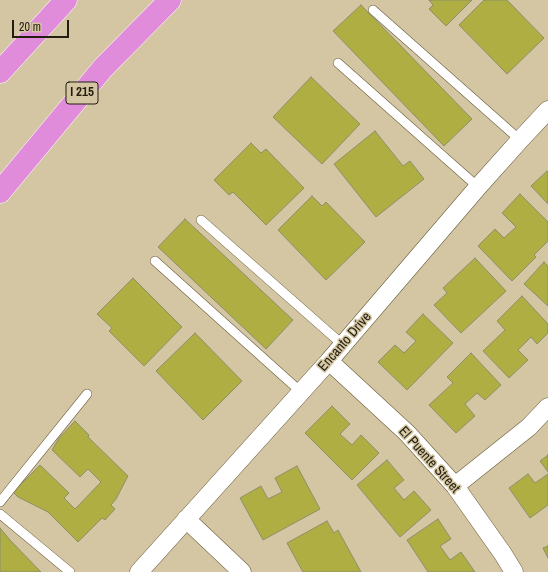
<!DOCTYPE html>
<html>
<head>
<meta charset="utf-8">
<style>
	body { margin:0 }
	#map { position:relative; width:548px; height:572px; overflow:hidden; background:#d4c6a2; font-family:"Archivo Narrow",sans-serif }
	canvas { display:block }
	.scale { position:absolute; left:12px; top:20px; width:57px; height:18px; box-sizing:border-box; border:2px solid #231e10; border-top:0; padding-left:5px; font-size:12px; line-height:14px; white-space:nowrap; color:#231e10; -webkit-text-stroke:3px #d4c6a2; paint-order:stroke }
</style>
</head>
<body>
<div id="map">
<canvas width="548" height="572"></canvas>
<div class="scale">20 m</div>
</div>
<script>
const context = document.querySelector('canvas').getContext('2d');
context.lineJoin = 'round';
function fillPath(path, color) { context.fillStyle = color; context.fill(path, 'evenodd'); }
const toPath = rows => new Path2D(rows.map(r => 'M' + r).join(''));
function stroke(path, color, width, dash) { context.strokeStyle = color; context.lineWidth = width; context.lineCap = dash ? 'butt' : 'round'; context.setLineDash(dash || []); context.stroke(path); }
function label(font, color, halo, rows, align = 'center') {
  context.font = font + ' "Archivo Narrow",sans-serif'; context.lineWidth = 3; context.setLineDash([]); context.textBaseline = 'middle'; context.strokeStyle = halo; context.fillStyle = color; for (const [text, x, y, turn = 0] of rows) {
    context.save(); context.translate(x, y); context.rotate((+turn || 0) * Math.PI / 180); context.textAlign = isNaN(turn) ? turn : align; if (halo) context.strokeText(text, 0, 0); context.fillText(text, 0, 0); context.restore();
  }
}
const building = toPath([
	[429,0,472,0,446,26,429,9,433,5,429,0],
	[484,0,507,0,544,38,507,74,459,25,484,0],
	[361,5,472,119,444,146,333,31,361,5],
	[311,77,360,124,322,164,273,117,311,77],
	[375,131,403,166,410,161,424,179,376,217,334,164,375,131],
	[251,143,261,153,266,149,304,188,266,225,233,192,229,195,214,180,251,143],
	[547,171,548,172,548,204,531,186,547,171],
	[520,194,548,222,548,241,534,255,536,257,512,281,478,246,495,229,504,238,516,227,502,213,520,194],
	[312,196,322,206,326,202,365,242,326,280,278,230,312,196],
	[185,219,293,320,266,349,158,247,185,219],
	[475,258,506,291,461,333,434,305,447,293,443,288,475,258],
	[544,262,548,266,548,306,524,284,544,262],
	[133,278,182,327,144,366,109,331,112,328,97,314,133,278],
	[522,296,548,324,548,333,537,344,531,337,518,350,528,360,509,378,483,351,505,330,497,321,522,296],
	[423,314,453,343,407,390,378,362,395,345,404,353,416,341,406,332,423,314],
	[195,333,242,381,203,420,156,371,195,333],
	[471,353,501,385,485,400,477,393,465,404,475,416,456,433,429,405,453,383,447,377,471,353],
	[332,406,350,424,340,434,352,445,361,435,379,453,352,480,305,433,332,406],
	[75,421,89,435,88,437,128,476,116,499,111,505,115,509,105,520,102,518,78,542,48,512,18,497,13,492,40,465,69,493,64,498,75,509,101,482,88,469,80,477,52,450,59,438,75,421],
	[548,455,548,472,540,461,548,455],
	[387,460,404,480,394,488,404,500,414,491,431,510,400,537,357,485,387,460],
	[297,466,320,509,263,540,240,498,261,486,268,499,282,492,275,478,297,466],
	[528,474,535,483,548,474,548,505,530,518,509,488,528,474],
	[438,519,451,539,440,546,450,560,461,552,475,572,428,572,407,540,438,519],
	[327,521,334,533,338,530,361,572,303,572,287,543,327,521],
	[0,528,10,540,41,572,0,572,0,528],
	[548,546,548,558,543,548,548,546]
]);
fillPath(building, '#aeae43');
stroke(building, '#8d8f6b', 1);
const lane = toPath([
	[373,10,520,140],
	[338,63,478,187],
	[201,220,343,345],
	[155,261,301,392],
	[0,502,87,394],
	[0,514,70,572]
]);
const street = toPath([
	[329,361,407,433,455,486,503,554,514,572],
	[455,486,529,427,548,407],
	[186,519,242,572],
	[139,572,329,361,478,187,520,140,548,110]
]);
const highway = toPath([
	[0,72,66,0],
	[0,192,103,68,170,0]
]);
stroke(lane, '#685b3b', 10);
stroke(street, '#685b3b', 19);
stroke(highway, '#fff', 23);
stroke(lane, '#fff', 9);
stroke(street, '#fff', 18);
stroke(highway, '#e08cda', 22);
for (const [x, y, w] of [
	[82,93,32]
]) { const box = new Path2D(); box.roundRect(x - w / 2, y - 11, w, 22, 3); context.fillStyle = '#d4c6a2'; context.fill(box); stroke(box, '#231e10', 1); }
label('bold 13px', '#231e10', null, [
	["I 215",82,93]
]);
label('14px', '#231e10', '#d4c6a2', [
	["Encanto Drive",345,342,-49],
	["El Puente Street",429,460,48]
]);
</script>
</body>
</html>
